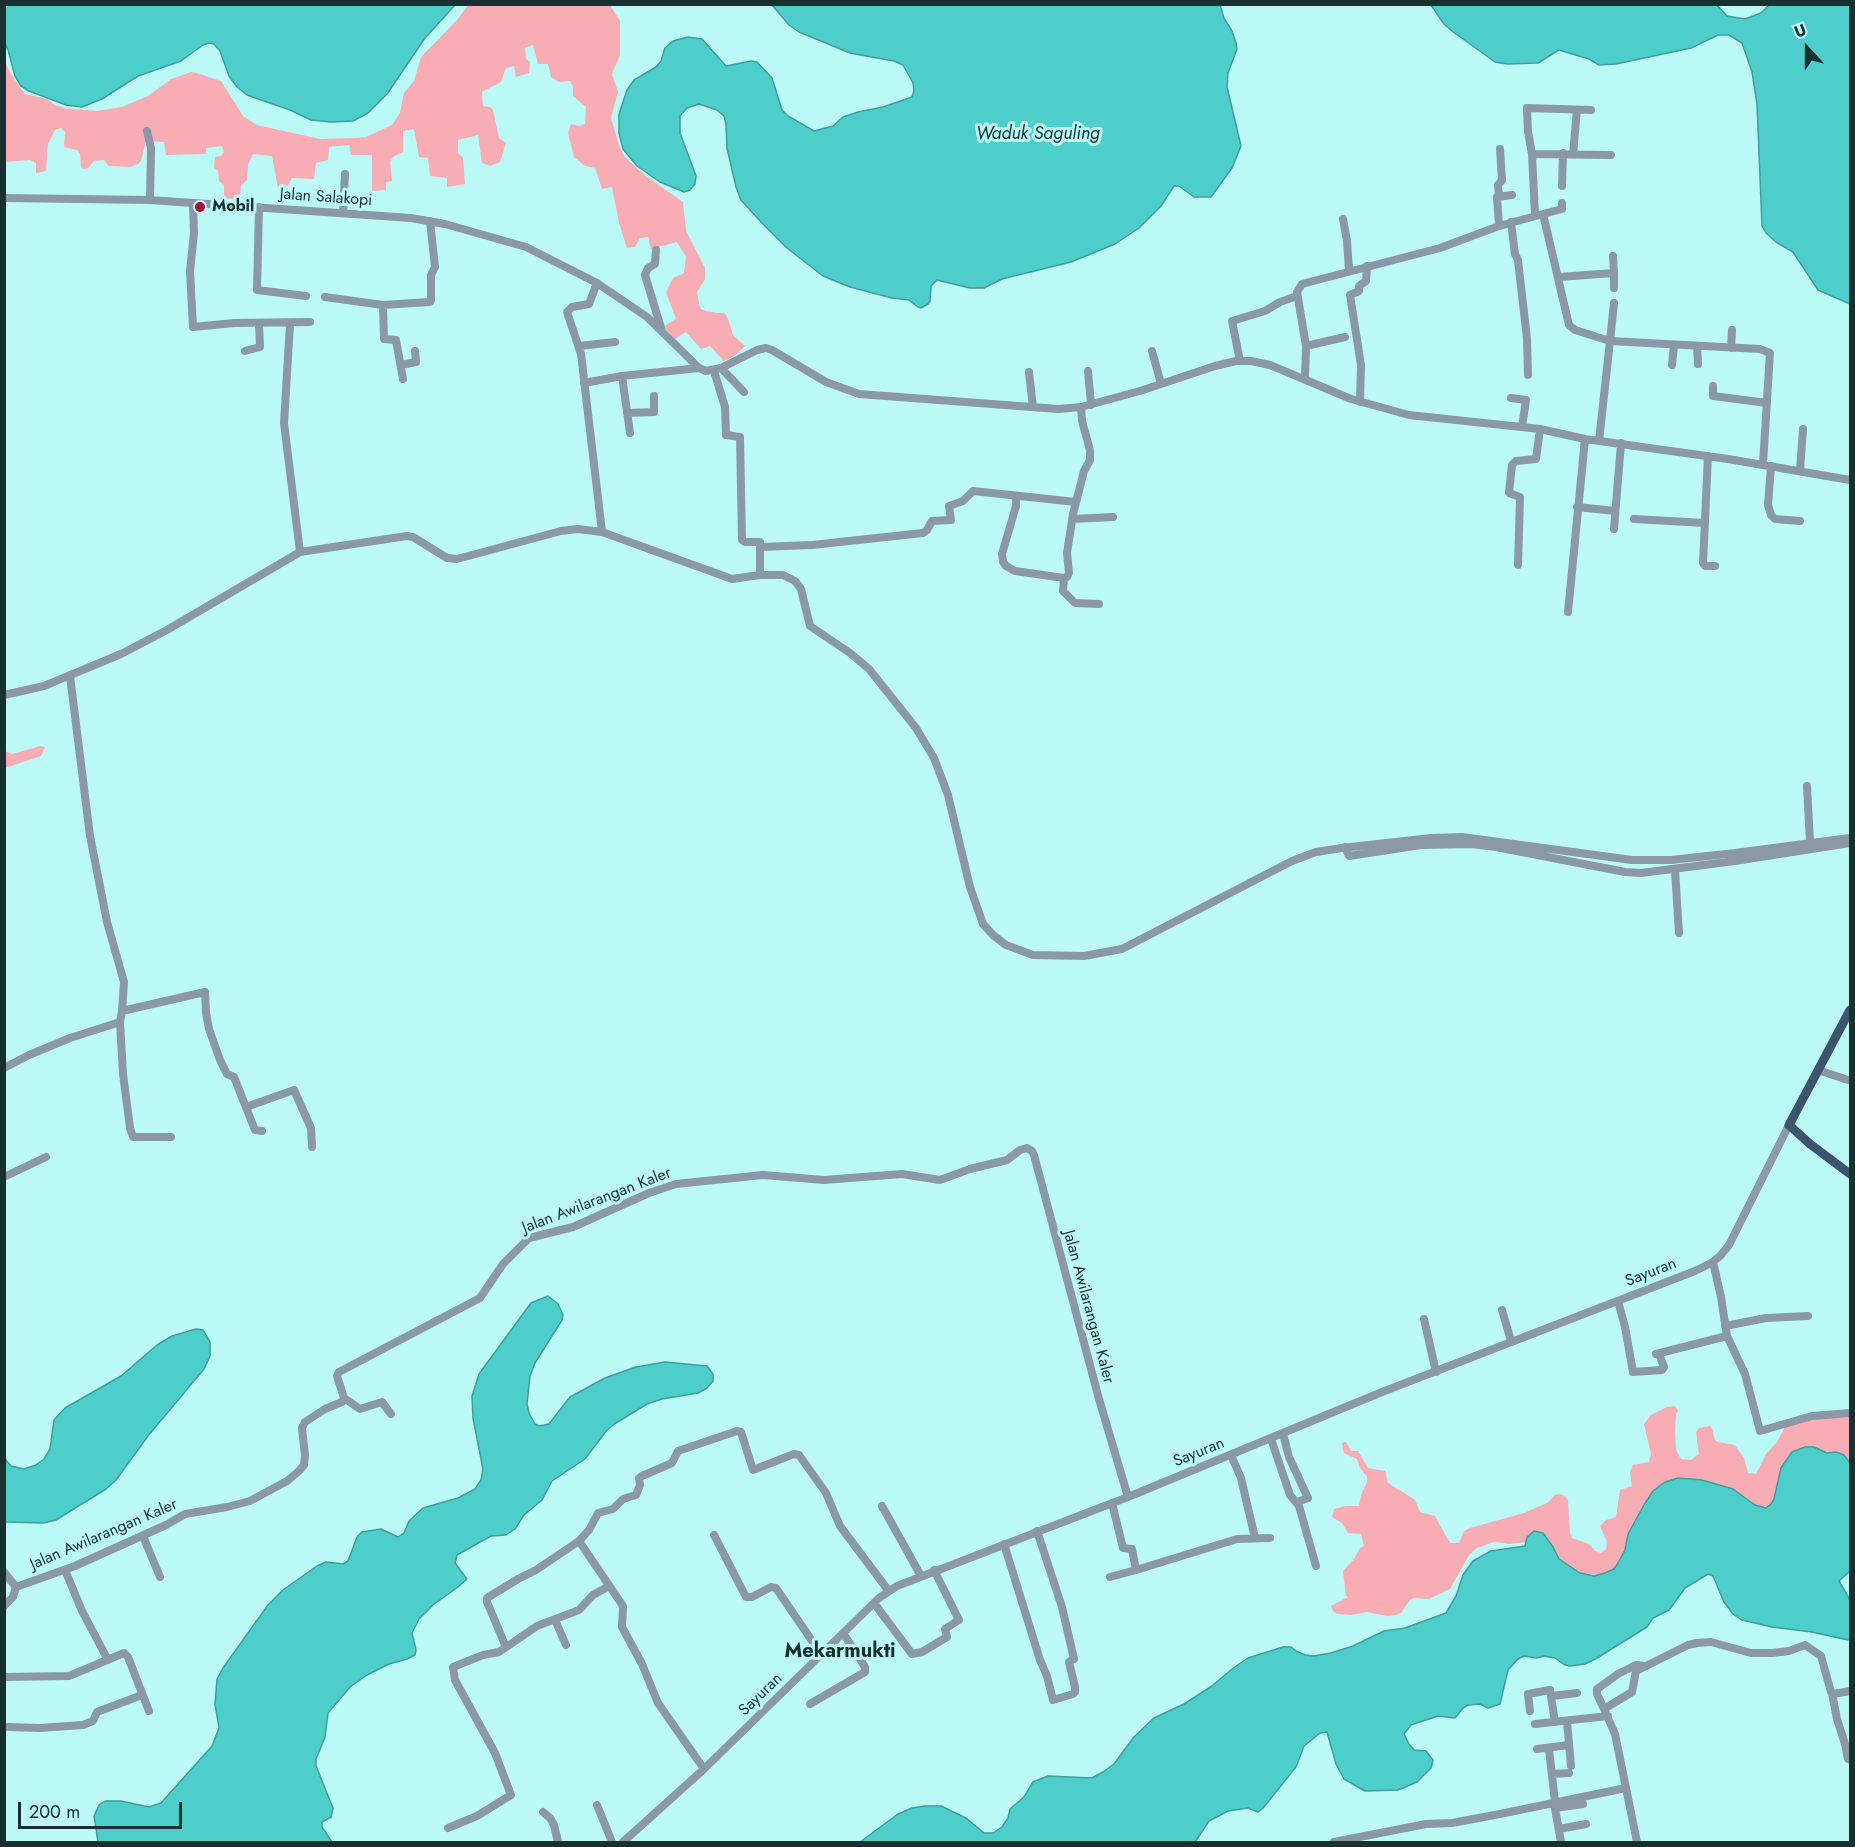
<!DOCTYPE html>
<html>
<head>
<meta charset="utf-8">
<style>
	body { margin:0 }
	#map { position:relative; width:1855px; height:1847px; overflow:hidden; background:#bbf9f6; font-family:Jost,sans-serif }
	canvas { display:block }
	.frame { position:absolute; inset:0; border:6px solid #183130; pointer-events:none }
	.north { position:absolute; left:1777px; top:18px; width:60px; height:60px; -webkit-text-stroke:4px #bbf9f6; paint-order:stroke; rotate:339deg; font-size:16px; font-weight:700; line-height:24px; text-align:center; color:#183130 }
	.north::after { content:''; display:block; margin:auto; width:21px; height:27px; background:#183130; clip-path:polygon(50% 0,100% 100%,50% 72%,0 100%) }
	.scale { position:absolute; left:18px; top:1802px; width:164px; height:27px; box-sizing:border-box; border:3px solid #183130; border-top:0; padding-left:8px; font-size:18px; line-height:21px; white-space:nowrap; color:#183130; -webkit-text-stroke:4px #bbf9f6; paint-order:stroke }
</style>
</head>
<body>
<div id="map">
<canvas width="1855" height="1847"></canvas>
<div class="frame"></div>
<div class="north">U</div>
<div class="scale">200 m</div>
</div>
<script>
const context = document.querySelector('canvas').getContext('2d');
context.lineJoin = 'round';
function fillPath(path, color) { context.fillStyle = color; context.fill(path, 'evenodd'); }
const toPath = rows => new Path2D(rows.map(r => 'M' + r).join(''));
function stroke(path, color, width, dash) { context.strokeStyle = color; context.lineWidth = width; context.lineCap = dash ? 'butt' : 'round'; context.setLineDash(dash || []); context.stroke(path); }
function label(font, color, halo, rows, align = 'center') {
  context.font = font + ' Jost,sans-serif'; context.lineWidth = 6; context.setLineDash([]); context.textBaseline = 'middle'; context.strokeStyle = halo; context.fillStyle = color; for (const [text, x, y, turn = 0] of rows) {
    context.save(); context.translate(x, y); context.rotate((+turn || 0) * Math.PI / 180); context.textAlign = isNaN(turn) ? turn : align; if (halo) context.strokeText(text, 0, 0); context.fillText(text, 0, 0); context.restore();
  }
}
fillPath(toPath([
	[468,5,610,5,620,21,620,55,612,74,618,92,611,118,620,148,625,157,646,176,683,202,686,231,705,268,705,279,697,292,699,304,701,309,706,311,717,313,724,313,727,316,733,335,745,346,733,357,724,361,710,346,701,349,686,332,675,339,664,328,666,325,676,319,666,292,673,278,684,273,686,257,677,242,651,249,648,237,640,238,635,247,627,248,619,223,612,187,602,189,595,168,585,166,574,157,568,133,571,124,579,126,585,124,586,107,573,96,573,86,570,81,559,82,551,77,548,64,538,64,533,45,525,48,526,59,530,62,529,73,516,77,514,66,507,68,505,70,501,82,482,92,483,106,490,107,493,110,499,138,506,143,500,162,490,166,482,163,478,135,458,140,458,153,463,158,465,184,447,187,447,178,430,176,428,158,419,157,414,129,403,131,403,152,393,157,390,162,392,181,386,182,386,190,372,191,372,155,351,155,349,145,329,147,328,160,316,163,314,179,292,178,288,186,278,188,272,156,253,154,248,165,247,180,241,185,240,199,224,198,224,185,219,181,218,171,214,168,215,157,221,156,224,152,222,146,206,148,206,154,166,155,164,142,146,141,141,161,138,164,130,167,109,166,104,160,94,161,88,168,83,169,81,167,80,154,77,150,64,147,65,132,61,128,55,130,48,144,46,171,36,173,36,163,30,160,5,162,4,60,11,74,25,94,47,99,55,105,64,108,96,111,122,107,148,96,171,79,191,72,197,73,221,81,243,116,257,125,320,139,356,138,366,137,392,125,400,113,404,93,414,81,421,57,457,20],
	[41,746,45,747,41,756,5,768,5,751,12,754],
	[1675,1406,1678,1411,1676,1414,1675,1429,1676,1450,1681,1459,1691,1460,1699,1454,1696,1432,1699,1428,1710,1426,1712,1428,1715,1440,1718,1442,1735,1445,1744,1458,1748,1473,1756,1474,1766,1454,1777,1442,1785,1427,1808,1419,1848,1417,1850,1417,1850,1463,1848,1459,1814,1447,1805,1447,1796,1450,1792,1452,1778,1478,1774,1499,1771,1504,1766,1508,1755,1505,1733,1489,1702,1480,1665,1482,1653,1491,1644,1505,1628,1534,1625,1550,1618,1563,1614,1569,1598,1575,1580,1573,1527,1537,1526,1542,1509,1544,1494,1542,1477,1548,1469,1555,1450,1589,1429,1599,1414,1598,1410,1600,1401,1613,1396,1615,1387,1616,1367,1612,1351,1615,1337,1614,1333,1611,1331,1606,1348,1597,1346,1596,1343,1571,1354,1559,1360,1548,1364,1546,1361,1534,1348,1533,1342,1523,1332,1517,1334,1509,1346,1506,1359,1506,1361,1495,1367,1482,1367,1477,1360,1468,1357,1459,1344,1453,1342,1443,1344,1442,1346,1442,1351,1451,1358,1451,1368,1468,1385,1471,1388,1483,1415,1500,1420,1512,1435,1516,1450,1543,1459,1543,1464,1531,1470,1528,1524,1513,1547,1503,1555,1495,1560,1494,1565,1496,1568,1500,1570,1533,1572,1538,1589,1544,1595,1551,1601,1553,1606,1549,1607,1542,1600,1526,1606,1520,1616,1517,1620,1490,1632,1486,1630,1472,1633,1465,1649,1462,1651,1454,1644,1424,1651,1415,1667,1407]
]), '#f8adb4');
const water = toPath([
	[1716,4,1727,16,1745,19,1761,13,1769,5,1850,5,1850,304,1818,290,1793,252,1776,242,1766,233,1762,226,1757,104,1752,72,1742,43,1729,35,1718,35,1691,48,1616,64,1599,65,1589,59,1559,50,1538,63,1507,64,1495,62,1452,31,1444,24,1431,5,1716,4],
	[4,5,5,4,455,5,425,38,387,94,368,113,353,121,331,122,311,120,290,110,247,95,237,87,229,76,220,51,214,44,209,43,203,45,181,61,138,76,102,99,82,107,66,105,29,91,21,86,15,76,8,50,5,43,4,5],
	[772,5,1220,5,1224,18,1232,31,1236,43,1237,49,1228,73,1227,87,1241,146,1232,168,1211,197,1194,197,1179,186,1174,186,1161,206,1139,228,1115,244,1071,262,1002,279,984,288,970,288,937,280,931,286,930,301,928,304,921,308,918,307,909,300,892,298,850,287,823,276,787,248,761,222,741,200,736,187,727,148,726,124,724,116,717,110,699,104,687,108,680,116,680,133,696,176,695,184,690,190,684,192,660,182,637,166,623,149,619,133,619,114,627,90,634,80,656,67,661,61,665,48,673,41,688,37,702,39,726,66,751,61,757,62,772,78,782,110,788,116,814,131,833,126,843,117,858,112,883,107,912,97,914,91,913,83,903,65,894,61,850,53,799,32,789,25,772,5],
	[548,1296,558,1304,563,1315,562,1320,535,1363,530,1376,527,1404,529,1413,535,1424,539,1426,549,1424,570,1397,605,1378,636,1367,665,1362,707,1366,713,1374,713,1381,707,1388,698,1393,662,1399,647,1404,616,1423,607,1430,585,1459,552,1481,542,1500,524,1515,515,1529,506,1535,491,1536,457,1555,455,1563,467,1579,458,1587,433,1605,419,1619,412,1633,416,1650,415,1655,407,1659,389,1664,367,1675,350,1687,328,1713,325,1737,316,1759,316,1766,333,1808,331,1817,322,1822,322,1827,332,1842,98,1842,94,1816,99,1805,105,1801,121,1801,149,1807,161,1803,212,1746,219,1728,215,1704,217,1679,223,1668,268,1605,283,1590,317,1566,326,1562,343,1564,348,1561,357,1537,362,1532,381,1529,398,1537,404,1533,409,1521,423,1508,458,1498,475,1489,481,1480,483,1469,473,1418,472,1396,479,1374,531,1303,548,1296],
	[196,1329,203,1330,210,1342,210,1356,204,1369,148,1436,116,1480,106,1489,56,1520,43,1523,5,1522,5,1459,11,1466,24,1469,36,1465,44,1459,50,1449,54,1420,65,1408,121,1376,157,1345,172,1336,196,1329],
	[1805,1447,1814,1447,1827,1453,1836,1452,1844,1455,1850,1463,1850,1571,1839,1581,1850,1600,1850,1638,1848,1640,1812,1632,1772,1627,1742,1620,1733,1614,1724,1602,1713,1576,1708,1574,1685,1588,1669,1610,1653,1618,1647,1627,1597,1658,1585,1664,1570,1666,1565,1665,1555,1658,1544,1656,1536,1658,1524,1656,1518,1659,1508,1670,1500,1704,1488,1708,1480,1704,1468,1705,1463,1708,1455,1718,1438,1716,1411,1725,1404,1734,1409,1744,1414,1750,1426,1751,1433,1760,1431,1768,1417,1782,1398,1790,1365,1791,1344,1779,1336,1764,1327,1732,1320,1733,1304,1746,1296,1767,1263,1808,1258,1812,1248,1808,1228,1811,1209,1821,1195,1842,860,1842,898,1814,912,1808,925,1806,941,1806,966,1818,984,1833,993,1833,1002,1827,1008,1818,1010,1809,1024,1797,1033,1782,1048,1776,1092,1778,1103,1772,1114,1764,1134,1737,1154,1718,1184,1704,1212,1686,1232,1669,1248,1658,1283,1647,1291,1647,1296,1651,1305,1655,1314,1656,1331,1653,1353,1646,1384,1631,1405,1628,1446,1613,1456,1596,1463,1575,1473,1561,1491,1551,1525,1546,1527,1537,1534,1531,1543,1533,1553,1547,1559,1559,1580,1573,1594,1576,1605,1573,1614,1569,1618,1563,1625,1550,1628,1534,1644,1505,1653,1491,1665,1482,1678,1478,1702,1480,1733,1489,1755,1505,1766,1508,1771,1504,1774,1499,1781,1468,1792,1452,1805,1447]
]);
fillPath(water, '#4ececb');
stroke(water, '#3e9f9c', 1.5);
stroke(toPath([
	[147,131,151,148,150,200],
	[1532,154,1611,155],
	[1573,154,1577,110],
	[1562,186,1563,153],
	[1499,196,1498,185,1502,180,1500,149],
	[4,198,150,200,411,218,445,224,526,247,597,283,647,317,699,368,706,371,721,368,757,350,766,348,772,350,826,382,859,394,1058,409,1081,407,1140,391,1215,366,1236,361,1251,361,1270,365,1351,399,1409,415,1540,429,1585,439,1728,459,1850,480],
	[193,203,194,233,190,271,193,327,234,323,310,322],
	[259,207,257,290,306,296],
	[343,213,345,174],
	[1543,214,1562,209,1562,203],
	[1535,215,1532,154,1528,132,1527,108,1591,110],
	[1343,219,1347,241,1349,270],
	[1511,222,1515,254,1518,260,1527,339,1528,375],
	[1499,226,1497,197,1512,195],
	[656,250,655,264,648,268,645,275,661,328],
	[1613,256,1614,273],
	[1559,277,1614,273,1614,288],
	[597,283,589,304,572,307,567,312,581,354,602,532],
	[325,297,383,305,430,302,431,300,431,275,435,267,430,221],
	[1614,303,1610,341,1760,349,1770,353,1763,464],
	[383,305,384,339,396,340,403,379],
	[290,324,284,423,300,552],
	[579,346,615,342],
	[1306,346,1345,337],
	[1697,346,1698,364],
	[1731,348,1732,330],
	[245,351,260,347,259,324],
	[1152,351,1161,384],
	[1240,361,1232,321,1265,311,1280,302,1297,296],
	[401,365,416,362,415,351],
	[1672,365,1674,345],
	[721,368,744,392],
	[714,371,725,407,726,435,740,437,742,540,745,542,760,542,760,575],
	[1088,371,1091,405],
	[1029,372,1033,407],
	[622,376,630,433],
	[1305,379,1306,346,1297,292,1302,284,1440,248,1499,226,1543,214,1569,325,1575,330,1610,341,1599,441],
	[584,383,622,376,699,368],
	[1713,386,1713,396,1767,403],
	[1511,398,1526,400,1522,427],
	[1360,402,1361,365,1350,295,1359,291,1359,286,1366,281,1367,266],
	[1081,407,1082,421,1090,450,1090,460,1084,471,1073,514,1067,553,1069,573,1067,577,1064,578,1063,591,1075,603,1099,604],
	[627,413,654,412,654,396],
	[1708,456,1703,563,1705,566,1715,566],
	[1771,466,1768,505,1771,515,1775,519,1800,521],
	[1800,471,1803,429],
	[1016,496,1016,506,1002,554,1003,562,1006,566,1015,571,1064,578],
	[1577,507,1615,511],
	[1072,519,1113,517],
	[1634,519,1705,523],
	[1614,529,1621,443],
	[761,547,812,545,923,533,927,530,932,521,951,520,949,506,963,501,973,491,1076,502],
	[1518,565,1520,497,1509,493,1512,465,1516,461,1536,459,1540,429],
	[1568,612,1585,439],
	[4,695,44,686,121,654,167,630,300,552,407,536,413,537,447,558,457,559,561,531,578,529,602,532,732,579,760,575,783,575,795,581,801,589,810,626,850,653,869,669,916,728,934,758,948,795,970,887,983,924,993,935,1006,945,1033,955,1084,956,1122,949,1292,861,1316,852,1342,848,1431,838,1462,837,1632,860,1671,860,1735,853,1735,861,1850,843],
	[1807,786,1810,842],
	[1345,847,1349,856,1421,845,1472,844,1496,847,1625,872,1641,873,1735,861],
	[1735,853,1850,838],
	[1675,870,1679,933],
	[122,1011,205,992,206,1013,209,1029,220,1060,227,1074,234,1077,255,1130,262,1131],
	[120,1022,123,1074,130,1128,133,1137,171,1137],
	[4,1068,29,1055,70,1038,120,1022,122,1011,124,982,107,922,90,836,70,676],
	[1818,1070,1848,1080],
	[246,1107,294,1090,311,1128,312,1147],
	[4,1177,46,1157],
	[1713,1262,1721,1297,1727,1336,1745,1374,1760,1431,1812,1416,1850,1413],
	[1618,1301,1625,1327,1633,1372,1662,1370,1664,1367,1659,1354],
	[1502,1310,1511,1341],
	[1424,1319,1436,1372],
	[1725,1326,1766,1318,1808,1316],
	[1656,1354,1727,1336],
	[344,1398,360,1409,382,1402,391,1414],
	[1283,1434,1289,1457,1308,1498,1297,1502],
	[1271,1439,1290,1495,1299,1506,1316,1566],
	[1231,1455,1241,1478,1255,1538],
	[1112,1503,1123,1548,1132,1549,1136,1570,1237,1539,1270,1538],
	[882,1506,921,1576],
	[714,1535,746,1597,752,1597,771,1587,776,1588,821,1654],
	[143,1536,160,1577],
	[579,1541,589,1530,598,1513,613,1509,623,1499,636,1495,640,1485,639,1478,642,1476,672,1463,678,1451,737,1431,741,1432,753,1470,794,1454,799,1455,826,1493,840,1526,888,1590],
	[1004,1544,1040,1660,1047,1676,1053,1700,1073,1694,1075,1692,1075,1687,1069,1662,1074,1659,1062,1607,1037,1531],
	[65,1570,82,1611,108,1660],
	[4,1572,16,1587],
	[1110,1577,1136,1570],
	[16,1587,75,1566,166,1525,185,1514,227,1507,250,1501,287,1481,299,1471,304,1465,305,1455,302,1428,305,1422,325,1409,342,1402,344,1398,337,1376,339,1372,480,1298,503,1264,529,1238,573,1227,649,1193,676,1184,763,1175,824,1180,902,1174,940,1180,970,1169,1007,1160,1020,1150,1027,1148,1032,1151,1034,1155,1099,1399,1128,1497],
	[874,1603,912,1654,922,1652,947,1637,945,1629,959,1620,934,1570],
	[4,1606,13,1597,16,1587],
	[555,1620,566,1645],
	[506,1647,487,1602,487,1598,518,1579,536,1570,579,1541,623,1606,622,1627,642,1664,658,1703,704,1769],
	[4,1677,69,1676,124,1653,128,1657,149,1711],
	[1832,1693,1837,1719,1845,1744,1848,1759,1850,1760],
	[1552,1696,1577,1693],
	[810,1704,865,1672,865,1667,843,1633],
	[1604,1709,1597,1694,1597,1689,1618,1674,1636,1665,1646,1666],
	[1530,1711,1528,1694,1550,1690,1555,1722],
	[1567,1721,1571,1766],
	[1535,1724,1608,1716],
	[8,1727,40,1728,83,1725,93,1721,97,1712,142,1695],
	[1537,1749,1569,1745],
	[1549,1749,1555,1802],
	[1552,1774,1569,1773],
	[1554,1803,1561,1842],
	[597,1805,612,1842],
	[1555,1808,1583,1804],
	[543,1812,550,1818,554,1825,558,1842],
	[448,1828,477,1816,511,1795,495,1753,455,1680,453,1667,483,1655,499,1652,537,1626,579,1610,593,1595,609,1586],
	[1559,1829,1586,1824],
	[623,1842,704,1769,879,1598,897,1586,1128,1497,1382,1392,1695,1271,1713,1262,1721,1255,1729,1245,1789,1125],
	[1334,1842,1426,1824,1452,1823,1500,1814,1626,1788],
	[1637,1842,1615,1734,1604,1709,1632,1692,1636,1671,1688,1645,1697,1643,1711,1642,1751,1653,1772,1653,1789,1651,1805,1645,1821,1656,1831,1692,1833,1694,1850,1691]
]), '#8b98a8', 8);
stroke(toPath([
	[1850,1010,1789,1125,1810,1144,1850,1174]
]), '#3d546f', 9);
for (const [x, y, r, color] of [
	[200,207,6,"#a70e3d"]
]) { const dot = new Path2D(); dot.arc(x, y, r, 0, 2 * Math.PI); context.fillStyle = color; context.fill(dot); stroke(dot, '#bbf9f6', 2); }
label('16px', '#183130', '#bbf9f6', [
	["Jalan Salakopi",326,198,4],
	["Jalan Awilarangan Kaler",597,1201,-21],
	["Sayuran",1651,1273,-21],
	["Jalan Awilarangan Kaler",1088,1307,75],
	["Sayuran",1199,1453,-22],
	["Jalan Awilarangan Kaler",104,1535,-23],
	["Sayuran",761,1695,-44]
]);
label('bold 16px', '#183130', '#bbf9f6', [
	["Mobil",212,207]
], 'left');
label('italic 18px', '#173332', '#bbf9f6', [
	["Waduk Saguling",1038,135]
]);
label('bold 20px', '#183130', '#bbf9f6', [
	["Mekarmukti",840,1652]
]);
</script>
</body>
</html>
